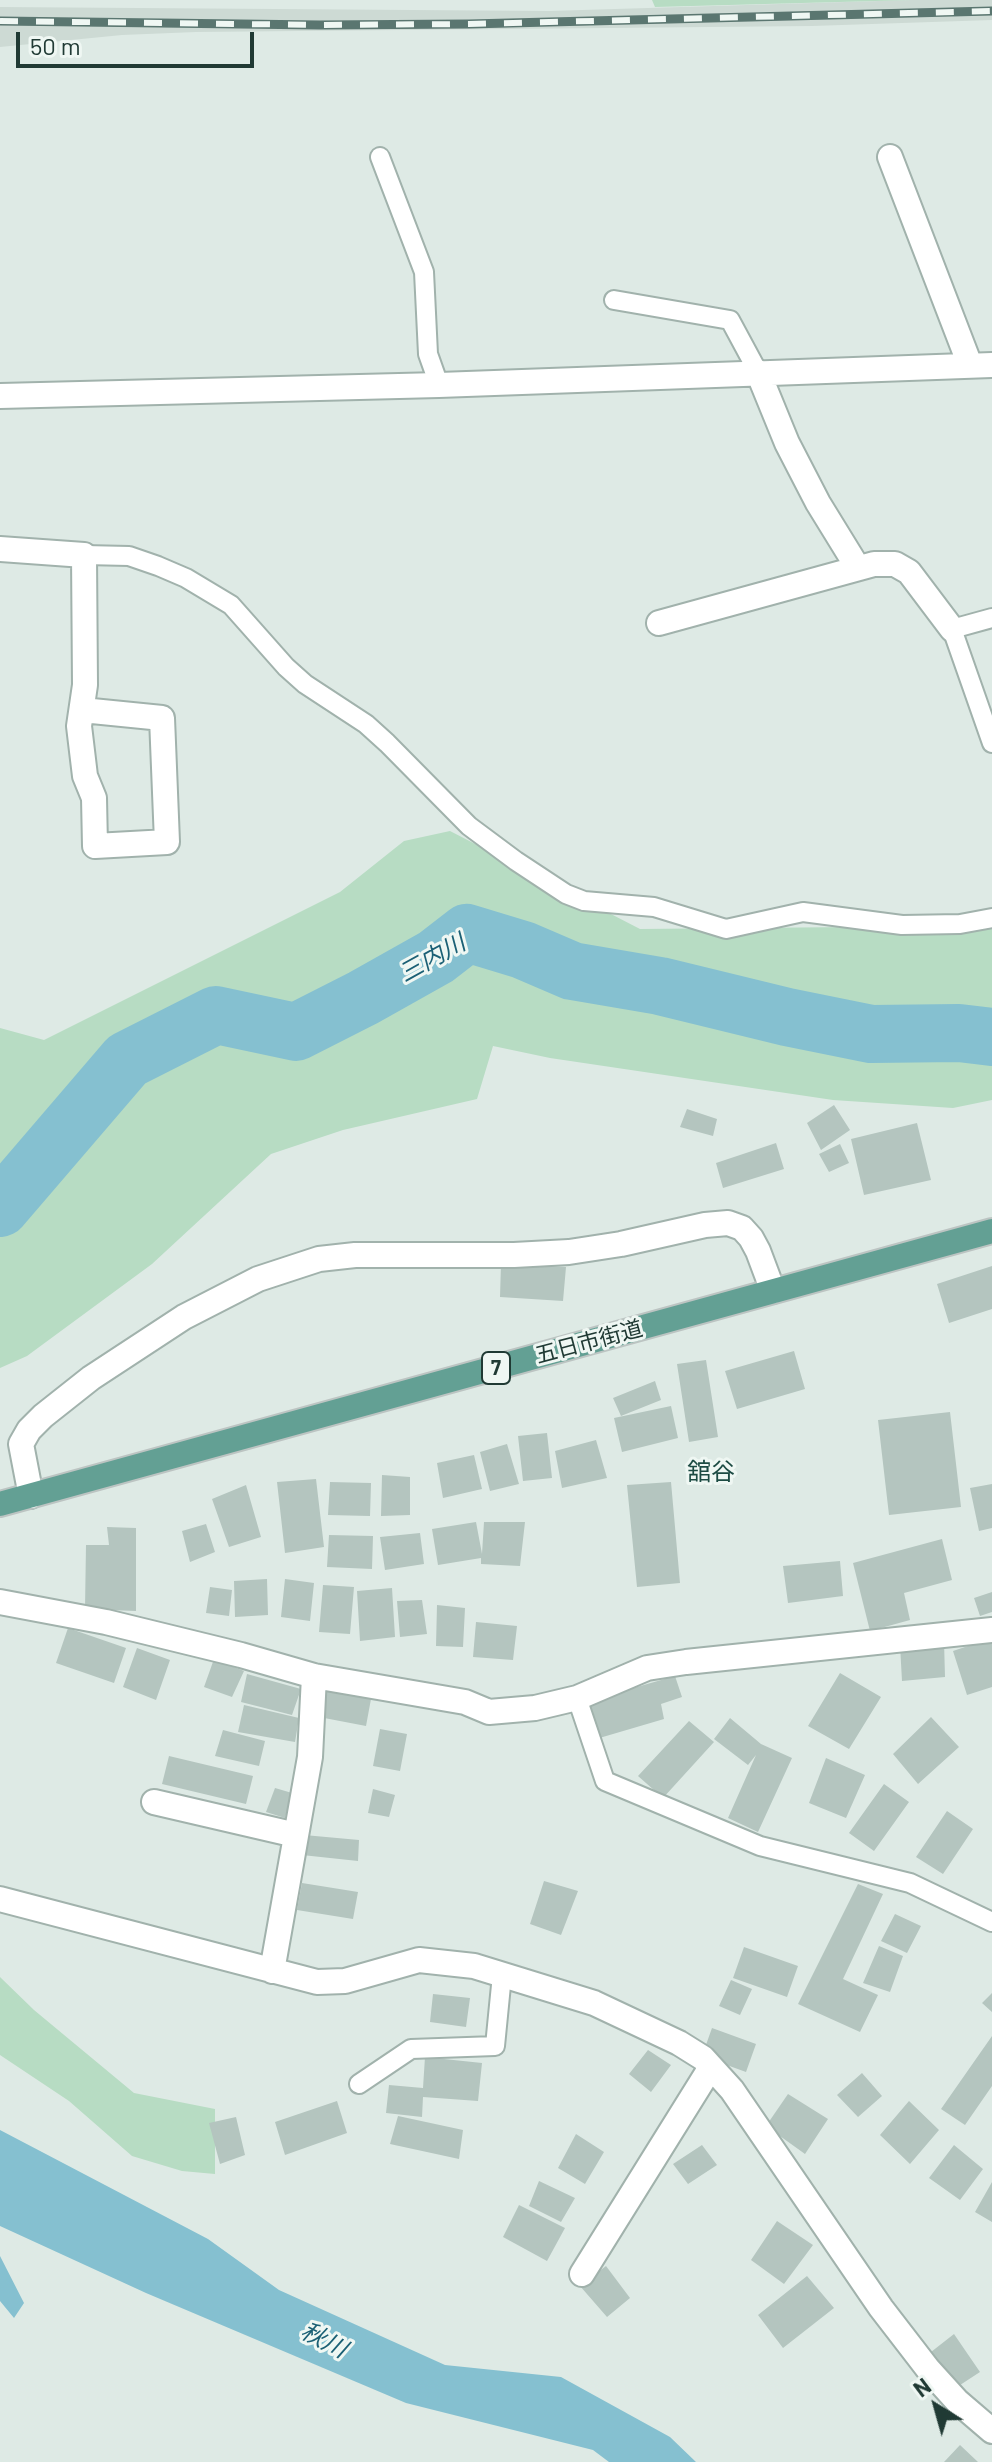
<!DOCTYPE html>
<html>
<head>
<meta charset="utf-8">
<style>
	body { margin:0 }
	#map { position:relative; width:992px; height:2462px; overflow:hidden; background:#deeae5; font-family:Barlow,sans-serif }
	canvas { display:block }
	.north { position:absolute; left:896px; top:2366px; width:80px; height:80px; -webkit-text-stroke:6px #eff7f3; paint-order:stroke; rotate:323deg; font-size:22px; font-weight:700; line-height:32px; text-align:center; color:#203a34 }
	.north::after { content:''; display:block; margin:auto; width:28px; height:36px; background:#203a34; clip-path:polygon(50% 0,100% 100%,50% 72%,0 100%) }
	.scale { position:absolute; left:16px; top:32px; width:238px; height:36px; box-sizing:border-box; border:4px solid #203a34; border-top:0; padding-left:10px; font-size:24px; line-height:28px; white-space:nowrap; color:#203a34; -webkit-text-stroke:6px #eff7f3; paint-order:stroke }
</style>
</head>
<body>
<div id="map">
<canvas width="992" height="2462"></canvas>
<div class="north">N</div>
<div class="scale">50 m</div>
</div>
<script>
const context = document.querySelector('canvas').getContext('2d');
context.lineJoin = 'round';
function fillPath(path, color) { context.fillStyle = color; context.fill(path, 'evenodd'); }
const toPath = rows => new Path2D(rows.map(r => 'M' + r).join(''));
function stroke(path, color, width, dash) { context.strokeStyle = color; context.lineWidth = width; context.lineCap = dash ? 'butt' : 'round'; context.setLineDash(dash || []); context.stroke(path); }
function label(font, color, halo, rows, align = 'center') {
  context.font = font + ' Barlow,"Noto Sans JP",sans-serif'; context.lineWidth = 6; context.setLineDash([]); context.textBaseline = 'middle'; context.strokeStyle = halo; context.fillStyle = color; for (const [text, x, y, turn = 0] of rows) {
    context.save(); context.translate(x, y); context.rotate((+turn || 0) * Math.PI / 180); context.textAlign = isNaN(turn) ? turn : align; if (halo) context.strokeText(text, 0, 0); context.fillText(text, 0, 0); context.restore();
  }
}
fillPath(toPath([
	[912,0,992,0,992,20,812,26,196,32,122,35,0,47,0,7,549,11]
]), '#cddad4');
fillPath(toPath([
	[652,0,912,0,655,7],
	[450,831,640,929,958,926,992,913,992,1100,953,1108,833,1100,550,1058,493,1046,477,1099,343,1130,271,1154,152,1264,27,1356,0,1368,0,1028,44,1040,340,892,404,841],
	[0,1977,34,2010,134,2093,215,2109,215,2174,182,2171,132,2156,69,2101,0,2055]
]), '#b7dcc3');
fillPath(toPath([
	[0,2130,208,2239,279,2290,445,2365,561,2377,670,2437,696,2462,609,2462,593,2450,406,2403,146,2293,0,2226],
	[0,2256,24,2303,14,2318,0,2301]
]), '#85c0d0');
stroke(toPath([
	[0,1208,127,1060,216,1015,296,1032,363,998,436,957,467,933,523,950,572,971,660,986,787,1017,871,1034,959,1033,992,1037]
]), '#85c0d0', 58);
fillPath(toPath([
	[834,1105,850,1130,821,1150,807,1123],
	[687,1109,717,1119,713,1136,680,1127],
	[917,1123,931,1180,864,1195,851,1139],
	[776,1143,784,1169,723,1188,716,1163],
	[840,1144,849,1163,829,1172,819,1154],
	[501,1264,566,1267,563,1301,500,1297],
	[992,1266,992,1309,949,1323,937,1284],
	[794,1351,805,1389,737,1409,725,1371],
	[706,1360,718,1437,689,1442,677,1364],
	[655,1381,661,1400,621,1416,613,1398],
	[671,1406,678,1438,622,1452,614,1418],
	[950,1412,961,1507,889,1515,878,1420],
	[547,1433,552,1478,523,1481,518,1436],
	[596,1440,607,1478,562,1488,555,1451],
	[507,1444,519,1484,490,1491,480,1452],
	[474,1455,482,1489,443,1498,437,1463],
	[382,1475,410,1477,410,1515,381,1516],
	[316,1479,324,1547,285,1553,277,1482],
	[330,1482,371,1483,370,1516,328,1515],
	[671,1482,680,1583,637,1587,627,1485],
	[992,1484,992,1528,979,1531,970,1488],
	[246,1485,261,1537,229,1547,212,1499],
	[476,1522,482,1554,484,1522,525,1522,520,1566,481,1564,481,1558,438,1565,432,1529],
	[206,1524,215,1552,190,1562,182,1531],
	[107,1527,136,1528,136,1611,85,1609,86,1545,109,1545],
	[420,1533,424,1564,385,1570,380,1537],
	[329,1535,373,1536,372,1569,327,1567],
	[942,1539,952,1580,904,1593,910,1620,870,1631,853,1563],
	[840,1561,843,1596,788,1603,783,1566],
	[267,1579,268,1615,235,1617,234,1581],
	[285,1579,314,1583,310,1621,281,1617],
	[323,1585,354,1587,350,1634,319,1632],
	[210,1587,232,1590,229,1616,206,1613],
	[392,1588,395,1637,360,1641,357,1591],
	[992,1592,992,1612,980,1616,974,1598],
	[422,1600,427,1634,400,1637,397,1601],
	[437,1605,465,1608,463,1647,436,1646],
	[476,1622,517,1626,513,1660,473,1657],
	[68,1628,126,1648,114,1683,56,1663],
	[992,1638,992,1687,967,1695,953,1651],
	[944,1641,945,1677,902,1681,900,1645],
	[137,1648,170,1660,156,1700,123,1687],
	[214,1659,244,1671,232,1697,204,1687],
	[840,1673,881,1697,849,1749,808,1726],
	[247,1674,301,1689,292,1715,241,1702],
	[675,1676,682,1697,661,1704,664,1719,596,1739,585,1702],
	[323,1691,371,1699,366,1726,319,1717],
	[244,1705,299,1718,295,1742,238,1732],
	[931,1717,959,1747,918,1784,893,1754],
	[730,1718,761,1744,792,1758,758,1832,728,1818,756,1755,748,1765,714,1739],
	[689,1721,714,1742,663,1798,638,1776],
	[380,1729,407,1734,400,1771,373,1766],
	[223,1730,265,1741,259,1766,215,1756],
	[169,1756,253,1776,246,1804,162,1784],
	[826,1758,865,1775,846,1818,809,1803],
	[884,1784,909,1802,874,1851,849,1833],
	[275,1788,292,1793,285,1818,266,1812],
	[373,1789,395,1795,389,1817,368,1813],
	[947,1811,973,1829,943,1874,916,1857],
	[304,1835,359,1840,358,1861,302,1855],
	[544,1881,578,1891,561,1935,530,1924],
	[302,1883,358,1892,353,1919,297,1910],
	[858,1884,883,1894,843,1979,878,1995,860,2032,798,2004],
	[895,1914,921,1926,907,1953,881,1941],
	[879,1946,903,1956,890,1992,863,1983],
	[744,1947,798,1966,787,1997,733,1978],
	[731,1980,752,1989,740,2015,719,2006],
	[992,1993,992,2012,982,2003],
	[433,1994,470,1998,466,2027,430,2022],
	[712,2028,756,2044,746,2072,702,2056],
	[992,2036,992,2086,965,2125,941,2109],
	[648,2050,671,2065,651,2092,629,2074],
	[425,2057,482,2063,478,2101,423,2097,422,2117,386,2113,389,2085,423,2088],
	[862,2073,882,2096,858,2117,837,2095],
	[788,2094,828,2119,805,2154,766,2126],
	[337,2101,347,2133,285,2155,275,2122],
	[909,2101,939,2130,910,2164,880,2135],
	[398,2116,463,2130,459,2159,390,2144],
	[236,2117,245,2155,220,2164,209,2123],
	[576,2134,604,2152,585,2184,558,2168],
	[702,2145,717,2165,688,2184,673,2164],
	[954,2145,983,2169,960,2200,929,2178],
	[539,2181,575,2198,561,2222,529,2206],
	[992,2182,992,2222,975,2212],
	[519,2205,565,2228,547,2261,503,2237],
	[777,2221,813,2245,784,2284,751,2260],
	[606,2266,630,2298,607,2317,580,2286],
	[807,2276,834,2308,783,2348,758,2315],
	[954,2334,980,2372,957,2387,931,2352],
	[960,2445,978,2462,944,2462]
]), '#b4c5bf');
const service = toPath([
	[380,157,424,272,428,354,439,385],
	[614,300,730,320,758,372],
	[84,555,129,556,158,566,186,578,231,605,286,667,305,684,366,724,387,743,469,826,516,861,566,894,584,901,654,907,726,929,803,912,902,925,960,924,992,918],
	[992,618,952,629,992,743],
	[577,1698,605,1781,760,1846,910,1883,992,1922],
	[359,2084,411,2049,495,2046,502,1975]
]);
const minor = toPath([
	[890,157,970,365],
	[758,372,787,443,818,503,858,568],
	[0,396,439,385,992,365],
	[0,549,84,555,85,685,79,726,85,776,94,798,95,846,167,842,162,718,82,710],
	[659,623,874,564,895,564,909,572,952,629],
	[31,1496,21,1444,29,1430,43,1416,91,1378,184,1317,258,1279,319,1259,355,1255,514,1255,569,1252,621,1244,705,1225,728,1223,742,1228,751,1238,758,1251,773,1291],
	[0,1602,106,1622,241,1655,314,1676,465,1702,489,1712,535,1708,577,1698,647,1668,686,1662,992,1630],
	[154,1802,296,1835],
	[0,1899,317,1982,345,1981,419,1960,474,1966,594,2003,679,2043,703,2058,732,2090,881,2308,928,2369,957,2401,992,2431],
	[272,1971,310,1757,314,1676],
	[582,2274,711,2067]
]);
const primary = toPath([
	[0,1504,992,1231]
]);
stroke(service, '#a1b2ac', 22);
stroke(minor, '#a1b2ac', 28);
stroke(primary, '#bcc4c2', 28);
stroke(service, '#fff', 18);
stroke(minor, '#fff', 24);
stroke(primary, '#63a094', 24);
const rail = toPath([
	[0,21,320,25,469,24,992,11]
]);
stroke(rail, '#5a7670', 9);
stroke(rail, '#eff7f3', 6, [18]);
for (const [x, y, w] of [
	[496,1368,28]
]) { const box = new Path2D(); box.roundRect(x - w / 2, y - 16, w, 32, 6); context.fillStyle = '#eff7f3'; context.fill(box); stroke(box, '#203a34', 2); }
label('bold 20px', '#203a34', null, [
	["7",496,1368]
]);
label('22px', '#203a34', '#eff7f3', [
	["五日市街道",589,1342,-15]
]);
label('italic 24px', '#1b6075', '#eff7f3', [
	["三内川",432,958,-29],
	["秋川",324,2340,27]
]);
label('24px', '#1c4b43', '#eff7f3', [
	["舘谷",711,1472]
]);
</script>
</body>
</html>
